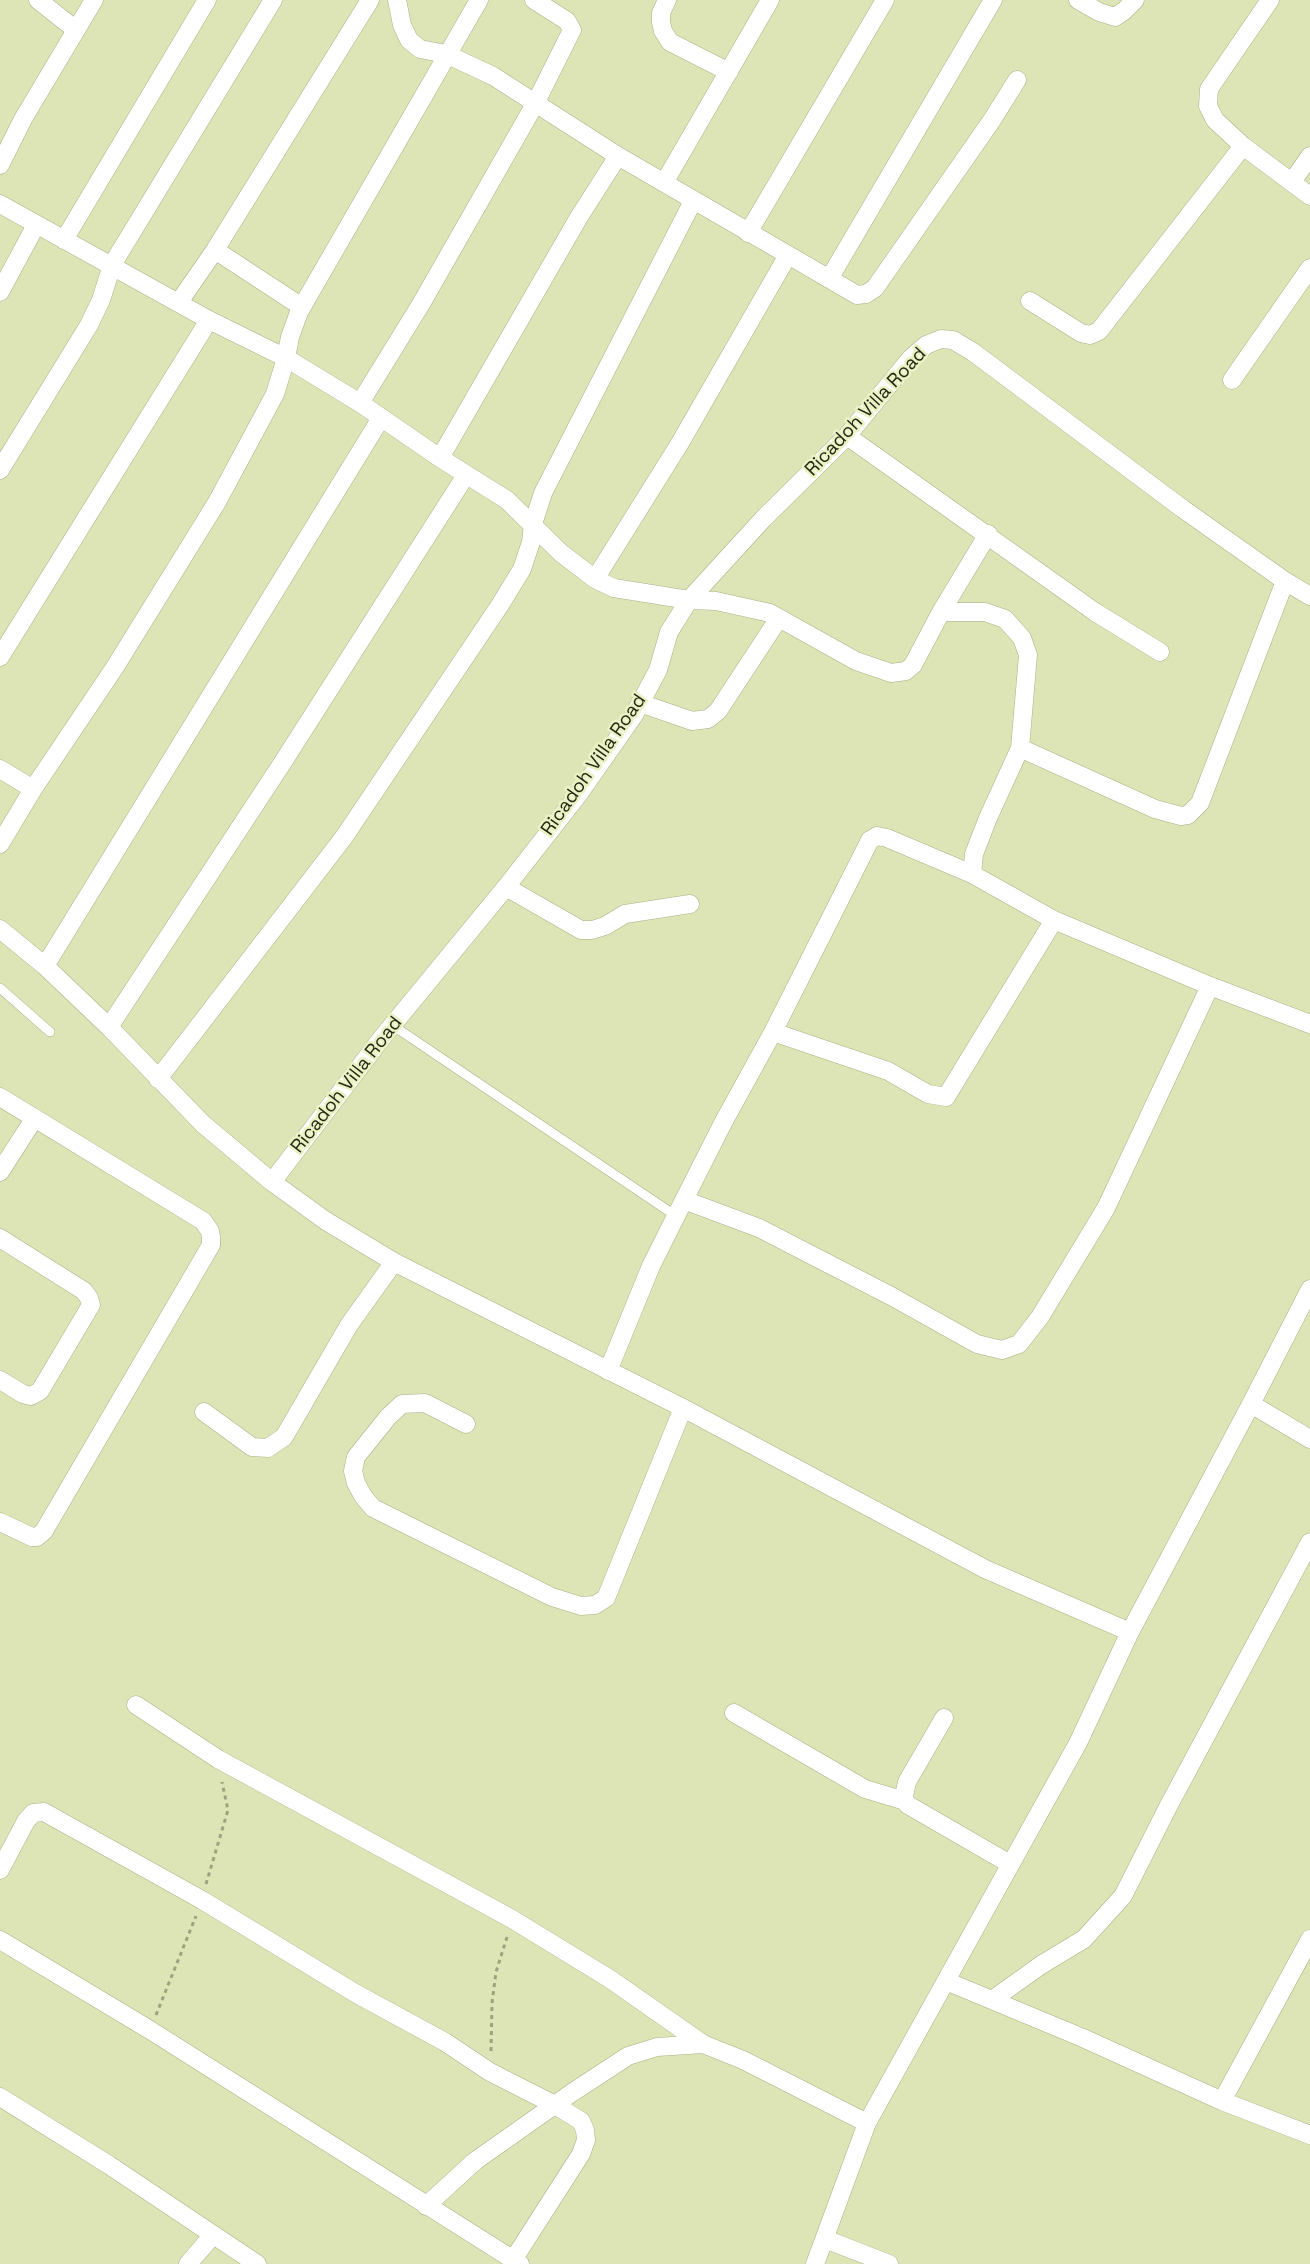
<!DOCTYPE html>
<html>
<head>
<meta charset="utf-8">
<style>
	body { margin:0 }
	canvas { display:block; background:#dde5b6 }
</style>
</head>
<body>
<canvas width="1310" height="2264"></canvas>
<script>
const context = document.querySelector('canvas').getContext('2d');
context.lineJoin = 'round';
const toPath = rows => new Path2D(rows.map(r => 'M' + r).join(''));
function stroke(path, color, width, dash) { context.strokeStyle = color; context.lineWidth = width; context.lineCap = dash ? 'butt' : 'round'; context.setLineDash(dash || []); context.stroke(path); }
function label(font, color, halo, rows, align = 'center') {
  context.font = font + ' "Space Grotesk",sans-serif'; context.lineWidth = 5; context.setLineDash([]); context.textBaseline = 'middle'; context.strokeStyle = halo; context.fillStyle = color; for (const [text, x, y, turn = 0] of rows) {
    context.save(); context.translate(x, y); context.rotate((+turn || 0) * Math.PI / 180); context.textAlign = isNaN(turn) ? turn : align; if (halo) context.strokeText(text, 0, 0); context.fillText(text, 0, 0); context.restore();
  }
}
const lane = toPath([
	[0,988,50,1032],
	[392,1025,676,1216]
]);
const street = toPath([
	[38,0,76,30],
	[397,0,402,25,409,40,420,49,446,54,493,76,618,156,857,295,866,294,875,288,992,120,1017,80],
	[667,0,661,13,661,22,663,31,670,42,729,72],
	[1078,0,1099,12,1115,17,1124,11,1135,0],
	[1270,0,1209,89,1208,106,1215,120,1243,146,1310,196],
	[0,165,23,119,94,0],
	[1292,182,1310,156],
	[664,183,770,0],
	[0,204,209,320,286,358,360,403,440,458,507,500,561,553,595,579,614,588,689,600,716,601,770,613,856,661,891,673,906,671,913,665,941,612,988,534],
	[748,233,885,0],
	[64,240,207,0],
	[215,250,302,307],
	[829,279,993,0],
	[0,292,36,225],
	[1030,301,1081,333,1090,335,1099,331,1243,146],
	[179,302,215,250,370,0],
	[1232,380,1310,268],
	[360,403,421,304,535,104,572,30,567,21,534,0],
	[847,436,1095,612,1160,652],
	[440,458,579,217,618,156],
	[0,470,89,325,101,300,112,265,273,0],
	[595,579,680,443,788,255],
	[941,612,985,612,1005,619,1022,638,1028,655,1020,748,988,818,974,854,972,874],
	[0,657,209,320],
	[640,703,692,721,708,719,718,711,779,618],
	[1020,748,1155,809,1181,816,1188,815,1200,803,1285,581],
	[0,769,33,789],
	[0,844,33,789,115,667,217,502,275,394,286,358,290,337,299,312,479,0],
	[506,887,581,930,592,930,605,926,625,914,690,904],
	[0,929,45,966,109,1027,203,1124,272,1182,326,1221,394,1262,683,1408,985,1569,1130,1632],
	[45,966,381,418],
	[109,1027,283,762,466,475],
	[773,1032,888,1071,928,1094,946,1097,1054,920],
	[158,1079,344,837,500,605,522,569,531,542,533,524,543,493,693,201],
	[0,1097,203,1221,210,1231,211,1237,211,1245,44,1531,37,1537,32,1537,0,1522],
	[0,1172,34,1119],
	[272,1182,381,1039,506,887,578,795,634,715,658,670,669,632,689,600,763,519,847,436,911,358,926,345,941,339,953,340,973,352,1183,509,1285,581,1310,596],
	[684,1200,759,1228,891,1296,977,1344,1002,1350,1019,1344,1040,1317,1106,1208,1210,986],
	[0,1238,84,1291,89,1298,91,1305,40,1391,31,1396,23,1394,0,1380],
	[608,1371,651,1266,684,1200,724,1121,773,1032,870,840,877,836,887,838,972,874,1054,920,1210,986,1310,1024],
	[1251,1404,1310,1439],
	[204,1412,252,1447,268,1448,284,1437,349,1325,394,1262],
	[466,1424,425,1403,402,1404,388,1417,356,1457,353,1471,356,1483,363,1496,373,1508,552,1597,581,1606,595,1605,606,1598,683,1408],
	[136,1705,218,1759,512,1919,610,1979,703,2044],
	[734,1713,865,1789,905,1801],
	[944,1718,907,1782,904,1796,905,1801,908,1805,1010,1864],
	[0,1870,26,1821,33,1813,44,1812,202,1900,355,1993,445,2042,490,2072,555,2105,581,2121,585,2130,586,2140,581,2154,513,2260],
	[0,1940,150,2030,520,2264],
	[946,1981,1083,2038,1222,2101,1310,2135],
	[992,2000,1041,1965,1084,1939,1123,1896,1169,1805,1310,1542],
	[0,2097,109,2165,257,2264],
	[1222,2101,1310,1939],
	[426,2206,475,2161,573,2092,628,2056,657,2047,703,2044,743,2060,867,2123],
	[825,2239,889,2264],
	[188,2264,213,2235],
	[815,2264,867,2123,1078,1743,1130,1632,1251,1404,1310,1289]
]);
stroke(lane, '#a8b083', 10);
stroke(street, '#a8b083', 19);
stroke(toPath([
	[206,1884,228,1810,222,1782],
	[156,2015,196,1916],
	[491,2051,492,2003,496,1972,508,1934]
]), '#9da37e', 3, [4, 4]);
stroke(lane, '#fff', 9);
stroke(street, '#fff', 18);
label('19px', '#242715', '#eaf2c3', [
	["Ricadoh Villa Road",866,412,-47],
	["Ricadoh Villa Road",594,765,-55],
	["Ricadoh Villa Road",347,1085,-52]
]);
</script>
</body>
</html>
